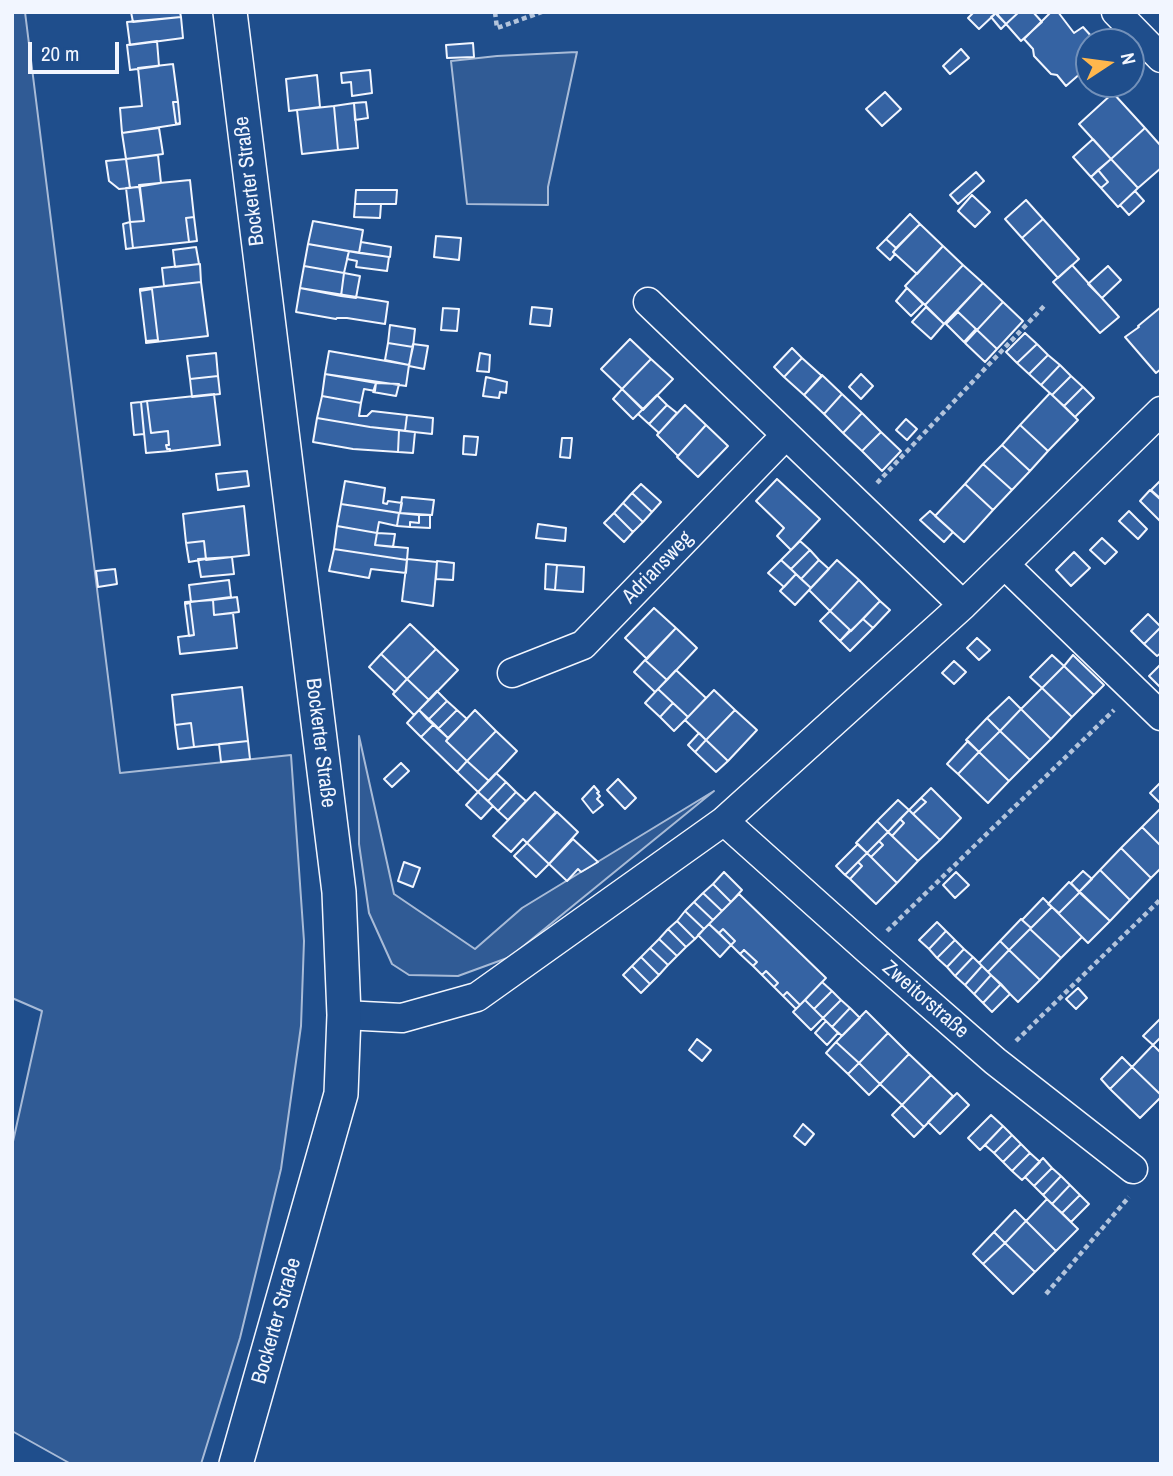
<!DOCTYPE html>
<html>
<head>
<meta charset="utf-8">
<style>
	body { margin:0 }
	#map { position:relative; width:1173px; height:1476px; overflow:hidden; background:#1f4e8c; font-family:"Archivo Narrow",sans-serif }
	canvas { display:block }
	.frame { position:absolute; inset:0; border:14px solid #f2f6ff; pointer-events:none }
	.north { position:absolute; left:1075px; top:28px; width:70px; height:70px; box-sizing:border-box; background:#1f4e8c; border:2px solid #7391ba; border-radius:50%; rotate:77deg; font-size:19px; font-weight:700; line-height:28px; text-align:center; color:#f2f6ff }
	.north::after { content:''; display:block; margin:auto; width:24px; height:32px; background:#ffb74d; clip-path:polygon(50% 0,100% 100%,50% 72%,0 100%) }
	.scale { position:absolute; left:28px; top:42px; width:91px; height:32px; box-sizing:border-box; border:4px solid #f2f6ff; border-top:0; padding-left:9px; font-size:21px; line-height:24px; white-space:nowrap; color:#f2f6ff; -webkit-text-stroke:5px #1f4e8c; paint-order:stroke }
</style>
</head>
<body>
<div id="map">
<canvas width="1173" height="1476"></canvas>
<div class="frame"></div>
<div class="north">N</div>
<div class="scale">20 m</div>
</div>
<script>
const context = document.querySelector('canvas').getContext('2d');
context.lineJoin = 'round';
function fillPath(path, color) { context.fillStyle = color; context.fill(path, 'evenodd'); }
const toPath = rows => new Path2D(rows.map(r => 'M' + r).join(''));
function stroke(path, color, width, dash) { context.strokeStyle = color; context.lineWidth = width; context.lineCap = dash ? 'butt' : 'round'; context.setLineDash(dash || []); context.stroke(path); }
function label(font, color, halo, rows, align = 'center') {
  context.font = font + ' "Archivo Narrow",sans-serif'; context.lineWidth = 5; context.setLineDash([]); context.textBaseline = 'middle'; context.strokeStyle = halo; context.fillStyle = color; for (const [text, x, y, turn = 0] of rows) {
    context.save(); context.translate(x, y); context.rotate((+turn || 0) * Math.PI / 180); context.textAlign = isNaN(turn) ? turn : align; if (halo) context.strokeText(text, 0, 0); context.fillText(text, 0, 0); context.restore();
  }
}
const green = toPath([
	[12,12,25,12,120,773,291,755,304,941,301,1026,281,1169,240,1338,201,1464,71,1464,12,1431,12,1146,42,1011,12,998,12,12],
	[577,52,548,187,548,205,467,204,451,61,497,56,577,52],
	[359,736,394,894,475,949,522,908,714,791,510,957,458,976,409,975,392,964,369,913,359,844,359,736]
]);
fillPath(green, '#305b95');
stroke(green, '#a8bbd7', 2);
const building = toPath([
	[131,12,180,12,181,17,133,22,131,12],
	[974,12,1000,12,997,15,996,13,979,29,968,18,974,12],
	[1000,12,1019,12,1006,24,997,15,1000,12],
	[1019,12,1033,12,1042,22,1021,41,1006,24,1019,12],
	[1051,12,1058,12,1074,33,1083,27,1092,37,1085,45,1089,50,1089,66,1066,86,1057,75,1051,74,1034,56,1033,49,1024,39,1051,12],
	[996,13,1006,24,1001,29,991,17,996,13],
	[181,17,183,38,130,45,127,22,181,17],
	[157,41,159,66,130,70,127,45,157,41],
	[473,43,474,57,447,58,446,45,473,43],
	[961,49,969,58,950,74,943,66,961,49],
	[173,64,178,102,173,102,176,124,180,124,122,133,120,108,142,106,138,68,173,64],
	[370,70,372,93,352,96,351,82,342,83,341,73,370,70],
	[317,75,320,107,289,111,286,79,317,75],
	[885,92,901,109,882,126,866,109,885,92],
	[1113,93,1145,128,1111,159,1079,124,1113,93],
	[173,102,178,102,180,123,176,124,173,102],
	[366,102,368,118,355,120,354,103,366,102],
	[354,103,358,148,338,150,334,106,354,103],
	[334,106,338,150,302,154,297,110,334,106],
	[159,128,163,154,126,159,122,133,159,128],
	[1145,128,1161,146,1161,168,1138,188,1111,159,1145,128],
	[1093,139,1111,159,1091,177,1073,157,1093,139],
	[158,155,161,183,130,188,126,159,158,155],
	[126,159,130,188,119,189,109,181,106,161,126,159],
	[1111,159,1138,188,1118,207,1101,188,1108,182,1098,170,1111,159],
	[1098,170,1108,182,1101,188,1091,177,1098,170],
	[976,172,984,181,958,204,950,195,976,172],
	[190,180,194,217,186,218,189,242,133,248,130,222,144,221,139,185,190,180],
	[140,187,144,221,130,222,126,188,140,187],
	[356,190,397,190,396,204,355,204,356,190],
	[1135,191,1144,201,1129,215,1120,205,1135,191],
	[972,195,990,212,975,227,958,211,972,195],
	[1026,200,1043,219,1022,238,1005,219,1026,200],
	[355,204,381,204,380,218,354,217,355,204],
	[910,214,920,224,896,248,886,239,910,214],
	[194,217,197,241,189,242,186,218,194,217],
	[1043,219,1079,259,1058,278,1022,238,1043,219],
	[313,221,363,230,359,253,308,244,313,221],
	[130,222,133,248,126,249,123,224,130,222],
	[920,224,943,246,917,274,893,252,920,224],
	[436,236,461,238,459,260,434,257,436,236],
	[886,239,896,248,893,252,895,254,890,260,877,248,886,239],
	[361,242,391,247,390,257,359,253,361,242],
	[308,244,349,251,344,273,304,266,308,244],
	[943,246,963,265,925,305,905,286,943,246],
	[196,247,199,264,175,267,173,250,196,247],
	[349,251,389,257,387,271,356,267,357,261,347,259,349,251],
	[200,264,201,282,164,286,162,268,200,264],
	[963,265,983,283,944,324,925,305,963,265],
	[1072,265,1119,317,1100,333,1053,282,1072,265],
	[304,266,344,273,341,296,300,288,304,266],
	[1108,266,1121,280,1102,298,1088,284,1108,266],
	[344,273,360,276,356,298,341,296,344,273],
	[201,282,208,336,146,343,146,341,158,340,152,289,140,291,140,289,201,282],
	[983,283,1003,302,977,330,957,311,983,283],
	[300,288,388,302,385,324,347,318,337,318,336,319,296,312,300,288],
	[907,288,923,304,911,316,896,301,907,288],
	[152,289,158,340,146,341,140,291,152,289],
	[1003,302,1023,321,997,349,977,330,1003,302],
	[532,307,552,309,550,326,530,324,532,307],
	[926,307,944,324,931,339,912,322,926,307],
	[1161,307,1161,369,1156,373,1125,337,1139,327,1138,326,1161,307],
	[443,308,459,309,457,331,441,330,443,308],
	[958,312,976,329,964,342,946,324,958,312],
	[390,325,415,329,413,347,388,343,390,325],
	[977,330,997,349,985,362,965,343,977,330],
	[1025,333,1037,344,1017,363,1006,352,1025,333],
	[630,339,651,359,622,389,601,369,630,339],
	[388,343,413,347,409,365,385,360,388,343],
	[413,344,428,346,424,369,409,366,413,344],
	[1037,344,1048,355,1029,374,1017,363,1037,344],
	[792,348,802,358,784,377,774,367,792,348],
	[329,351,409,365,406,386,325,374,329,351],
	[216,353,218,376,190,379,187,356,216,353],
	[480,353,490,355,489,372,477,371,480,353],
	[1048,355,1060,365,1041,385,1029,374,1048,355],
	[802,358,822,376,804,395,784,377,802,358],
	[651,359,673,379,643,410,622,389,651,359],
	[1060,365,1071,376,1052,395,1041,385,1060,365],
	[325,374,376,383,375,391,364,389,361,403,322,396,325,374],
	[861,374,873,386,861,399,849,387,861,374],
	[822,375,842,394,824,414,804,395,822,375],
	[218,376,220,394,192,397,190,379,218,376],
	[1071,376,1083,387,1064,406,1052,395,1071,376],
	[486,377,507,382,506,393,500,392,499,398,483,396,486,377],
	[376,383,399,384,396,396,373,392,376,383],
	[1083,387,1094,398,1075,417,1064,406,1083,387],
	[622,389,643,409,633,419,613,399,622,389],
	[1050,393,1078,420,1048,451,1020,425,1050,393],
	[214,394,220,445,170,451,170,449,167,449,166,445,169,445,168,431,151,433,147,401,214,394],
	[842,394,862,413,843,433,824,414,842,394],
	[657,395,667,405,649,424,638,414,657,395],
	[322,396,361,403,359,416,367,416,372,411,407,415,405,431,370,427,317,418,322,396],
	[147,401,151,433,168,431,169,445,166,445,167,449,170,449,170,451,146,453,141,402,147,401],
	[141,402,144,434,134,435,131,403,141,402],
	[667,405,677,413,659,433,649,424,667,405],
	[685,405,706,425,678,456,657,435,685,405],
	[862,413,881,432,862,451,843,433,862,413],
	[407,415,433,418,432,434,405,431,407,415],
	[317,418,370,427,399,430,398,452,353,449,313,442,317,418],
	[906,419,917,429,907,440,896,430,906,419],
	[706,425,728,446,698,477,677,457,706,425],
	[1020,425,1048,451,1030,471,1002,445,1020,425],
	[399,430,415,432,413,453,398,452,399,430],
	[881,432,901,451,882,471,862,451,881,432],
	[464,436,478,437,476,455,463,454,464,436],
	[562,438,572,438,570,458,560,457,562,438],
	[1002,445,1030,471,1012,490,983,464,1002,445],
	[983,464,1012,490,993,510,965,484,983,464],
	[247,471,249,486,218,490,216,474,247,471],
	[777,479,820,519,791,550,777,536,784,528,756,501,777,479],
	[1161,480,1161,499,1151,490,1161,480],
	[345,481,385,488,383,503,387,504,388,501,402,503,400,513,341,504,345,481],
	[641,484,661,502,652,512,632,493,641,484],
	[965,484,993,510,964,542,935,516,965,484],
	[1150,490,1161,500,1160,521,1140,501,1150,490],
	[632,493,652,512,643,522,623,503,632,493],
	[402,497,434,500,432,515,400,513,402,497],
	[623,503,643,522,633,532,614,513,623,503],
	[341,504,399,513,397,526,379,522,377,533,337,526,341,504],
	[244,506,249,555,206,560,204,541,186,543,183,514,244,506],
	[930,511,953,532,944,542,920,520,930,511],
	[1129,511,1147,529,1138,539,1119,521,1129,511],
	[399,513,419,515,419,523,410,522,410,527,397,526,399,513],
	[614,513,633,532,624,542,604,523,614,513],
	[419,515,430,515,430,528,410,527,410,522,419,523,419,515],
	[538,524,566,528,565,541,536,538,538,524],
	[337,526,377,533,375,545,408,548,407,560,334,549,337,526],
	[377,533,395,534,393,547,375,545,377,533],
	[1102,538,1117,552,1105,564,1090,550,1102,538],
	[204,541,206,559,189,562,186,543,204,541],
	[800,541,810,550,791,569,781,560,800,541],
	[334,549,407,560,406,573,371,569,369,578,329,571,334,549],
	[810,550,819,560,801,579,791,569,810,550],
	[1074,552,1090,568,1071,586,1056,570,1074,552],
	[232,557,234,574,201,577,198,559,232,557],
	[407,559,437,562,433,606,402,601,407,559],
	[781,560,796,574,784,587,768,573,781,560],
	[819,560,829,569,811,588,801,579,819,560],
	[837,560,859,580,830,611,809,590,837,560],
	[437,561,454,563,453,580,436,579,437,561],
	[546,564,557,565,555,590,545,589,546,564],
	[557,565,584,567,583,592,555,590,557,565],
	[115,569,117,584,98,587,96,571,115,569],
	[796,574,811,588,795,605,780,591,796,574],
	[229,580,231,597,191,602,189,585,229,580],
	[859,580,880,601,851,631,830,611,859,580],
	[237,597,239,612,214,615,213,600,237,597],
	[213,600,214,615,233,613,237,648,180,654,178,637,194,635,190,603,185,604,185,602,213,600],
	[880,601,890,610,873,628,863,619,880,601],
	[190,603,194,635,189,636,185,604,190,603],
	[654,608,676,628,647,659,625,638,654,608],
	[830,611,850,630,840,641,820,621,830,611],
	[1148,614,1161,627,1144,644,1131,631,1148,614],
	[863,619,873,628,850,651,840,641,863,619],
	[410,624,436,649,407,679,381,654,410,624],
	[1161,627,1161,653,1157,656,1144,644,1161,627],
	[676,628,697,648,667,680,645,660,676,628],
	[977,638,990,650,979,660,967,648,977,638],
	[436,649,458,670,429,700,407,679,436,649],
	[381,654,407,679,395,692,369,667,381,654],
	[1052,655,1064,666,1042,688,1030,677,1052,655],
	[1073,655,1104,685,1094,695,1064,666,1073,655],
	[645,660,667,680,655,692,634,672,645,660],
	[954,661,966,672,954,684,942,673,954,661],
	[1161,664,1161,688,1149,676,1161,664],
	[1064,666,1094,695,1072,717,1042,688,1064,666],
	[676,670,706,698,688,717,658,689,676,670],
	[407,679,429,700,414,715,393,694,407,679],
	[242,687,248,741,194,747,191,723,175,725,172,695,242,687],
	[1042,688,1072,717,1051,739,1021,709,1042,688],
	[658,689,673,703,660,717,645,703,658,689],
	[714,690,735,710,706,740,685,720,714,690],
	[437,691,447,701,428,720,419,710,437,691],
	[1009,697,1021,709,1000,731,987,718,1009,697],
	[447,701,457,710,438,729,428,720,447,701],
	[673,703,688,717,674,731,660,717,673,703],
	[1021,709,1051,739,1030,760,1000,731,1021,709],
	[419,710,434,724,421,737,407,723,419,710],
	[457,710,467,719,448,738,438,729,457,710],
	[475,710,496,731,467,761,446,741,475,710],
	[735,710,757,730,728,761,706,740,735,710],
	[987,718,1000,731,979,752,966,740,987,718],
	[191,723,194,747,178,749,175,725,191,723],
	[434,724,448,738,446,741,467,761,457,772,421,737,434,724],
	[496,731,517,751,489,781,467,761,496,731],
	[1000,731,1030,760,1009,781,979,752,1000,731],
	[699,733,706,740,695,752,688,745,699,733],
	[706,740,728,761,716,772,695,752,706,740],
	[248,741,250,759,221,762,219,744,248,741],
	[968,741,979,752,958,774,947,764,968,741],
	[979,752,1009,781,988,803,958,774,979,752],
	[467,761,489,781,478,792,457,772,467,761],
	[401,763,409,771,392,787,384,779,401,763],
	[496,773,506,782,488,801,478,792,496,773],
	[618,779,636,798,625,809,607,790,618,779],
	[506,782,516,792,498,811,488,801,506,782],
	[1161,782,1161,804,1150,793,1161,782],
	[594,786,599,792,597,793,600,796,597,799,603,805,593,813,582,799,594,786],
	[931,788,961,818,940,840,913,814,926,802,921,798,931,788],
	[478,792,493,806,481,819,466,805,478,792],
	[516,792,526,801,508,820,498,811,516,792],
	[535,792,556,812,527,843,523,839,511,852,493,836,535,792],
	[921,798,926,802,913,814,909,810,921,798],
	[898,800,909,810,888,832,877,821,898,800],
	[1161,808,1161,846,1142,827,1161,808],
	[909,810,940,840,918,861,892,836,904,823,900,819,909,810],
	[557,812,578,832,549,864,527,843,557,812],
	[900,819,904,823,892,836,888,832,900,819],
	[877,821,888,832,867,853,856,843,877,821],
	[1142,827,1161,846,1161,868,1151,878,1121,848,1142,827],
	[888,832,918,861,897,883,871,857,883,845,879,841,888,832],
	[573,839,598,862,581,872,578,869,567,881,549,864,573,839],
	[879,841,883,845,871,857,867,853,879,841],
	[527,843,549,864,536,877,514,856,527,843],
	[858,844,867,853,845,875,836,866,858,844],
	[1121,848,1151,878,1130,900,1100,870,1121,848],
	[867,853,897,883,876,904,850,879,862,866,858,862,867,853],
	[404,862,420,868,413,887,398,881,404,862],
	[858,862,862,866,850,879,845,875,858,862],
	[1100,870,1130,900,1110,921,1079,892,1100,870],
	[1083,871,1092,879,1079,892,1071,883,1083,871],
	[724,872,742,890,731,902,713,884,724,872],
	[956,872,969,885,955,898,943,885,956,872],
	[1069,882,1080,892,1059,913,1048,904,1069,882],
	[713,884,731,902,722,911,703,893,713,884],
	[1080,892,1110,921,1088,943,1052,907,1059,913,1080,892],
	[703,893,722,911,713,920,694,902,703,893],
	[739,894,826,978,800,1005,787,992,783,996,774,987,778,983,766,971,762,975,753,966,757,962,744,950,740,954,731,945,735,941,723,929,719,933,709,924,739,894],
	[1043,898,1052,907,1031,928,1022,920,1043,898],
	[694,902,713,920,704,929,685,911,694,902],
	[1052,907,1082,937,1061,958,1030,929,1052,907],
	[685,911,704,929,695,939,677,921,685,911],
	[1021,919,1031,928,1009,950,1000,941,1021,919],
	[677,921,695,939,686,947,668,929,677,921],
	[937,922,946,931,929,949,919,940,937,922],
	[709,924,731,945,720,957,698,935,709,924],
	[668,929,686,947,677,956,659,939,668,929],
	[723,929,735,941,731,945,719,933,723,929],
	[1030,929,1061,958,1040,980,1009,950,1030,929],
	[946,931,955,940,937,958,929,949,946,931],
	[659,939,677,956,668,965,650,948,659,939],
	[955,940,964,949,947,967,937,958,955,940],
	[1000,941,1009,950,988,972,979,963,1000,941],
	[650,948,668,965,659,975,641,957,650,948],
	[964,949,973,957,955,976,947,967,964,949],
	[744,950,757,962,753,966,740,954,744,950],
	[1009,950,1040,980,1018,1002,988,972,1009,950],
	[641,957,659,975,650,984,632,966,641,957],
	[973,957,982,966,965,985,955,976,973,957],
	[632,966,650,984,641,993,623,975,632,966],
	[982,966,991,975,974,994,965,985,982,966],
	[766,971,778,983,774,987,762,975,766,971],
	[991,975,1001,984,983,1003,974,994,991,975],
	[822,982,832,991,814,1009,805,1000,822,982],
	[1001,984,1010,994,992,1012,983,1003,1001,984],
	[1078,988,1087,998,1076,1009,1066,999,1078,988],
	[832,991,841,1000,823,1018,814,1009,832,991],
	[787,992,800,1005,796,1009,783,996,787,992],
	[805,1000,823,1018,811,1030,793,1012,805,1000],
	[841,1000,850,1008,832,1027,823,1018,841,1000],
	[850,1008,860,1018,842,1036,832,1027,850,1008],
	[866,1011,888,1033,859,1063,836,1042,866,1011],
	[1161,1018,1161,1037,1153,1045,1143,1036,1161,1018],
	[826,1021,838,1033,827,1045,815,1033,826,1021],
	[888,1033,909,1054,880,1084,859,1063,888,1033],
	[697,1039,711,1050,702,1061,689,1050,697,1039],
	[836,1042,859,1063,848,1074,826,1053,836,1042],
	[1153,1045,1161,1053,1161,1095,1132,1067,1153,1045],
	[909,1054,931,1075,902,1105,880,1084,909,1054],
	[1122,1057,1132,1067,1110,1089,1101,1079,1122,1057],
	[859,1063,880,1084,869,1095,848,1074,859,1063],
	[1132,1067,1161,1095,1161,1097,1140,1118,1110,1089,1132,1067],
	[931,1075,953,1096,924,1127,902,1105,931,1075],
	[957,1093,969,1105,940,1134,928,1122,957,1093],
	[902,1105,924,1127,914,1137,892,1115,902,1105],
	[991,1115,1003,1126,980,1150,968,1138,991,1115],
	[803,1124,814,1134,805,1145,794,1136,803,1124],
	[1003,1126,1012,1135,994,1153,985,1145,1003,1126],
	[1012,1135,1021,1144,1003,1162,994,1153,1012,1135],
	[1021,1144,1030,1153,1012,1171,1003,1162,1021,1144],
	[1030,1153,1040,1162,1022,1180,1012,1171,1030,1153],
	[1043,1158,1052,1168,1034,1186,1025,1177,1043,1158],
	[1052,1168,1061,1176,1043,1195,1034,1186,1052,1168],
	[1061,1176,1070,1185,1052,1204,1043,1195,1061,1176],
	[1070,1185,1080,1195,1062,1213,1052,1204,1070,1185],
	[1080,1195,1089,1204,1071,1222,1062,1213,1080,1195],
	[1047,1199,1078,1229,1056,1251,1026,1221,1047,1199],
	[1015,1210,1026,1221,1005,1243,994,1232,1015,1210],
	[1026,1221,1056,1251,1035,1272,1005,1243,1026,1221],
	[994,1232,1005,1243,983,1264,973,1254,994,1232],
	[1005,1243,1035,1272,1013,1294,983,1264,1005,1243]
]);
fillPath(building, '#3563a3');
stroke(building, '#f2f6ff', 2);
const minor = toPath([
	[1116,12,1161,58],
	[648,302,963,605],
	[1005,565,1161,716],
	[512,673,583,645,785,436],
	[724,821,868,950,995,1061,1133,1169],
	[344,1015,402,1018,477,997,724,821,963,605,1161,411]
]);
const tertiary = toPath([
	[230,12,339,892,344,1015,341,1094,236,1464]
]);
stroke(minor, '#f2f6ff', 31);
stroke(tertiary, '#f2f6ff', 36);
stroke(toPath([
	[495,12,497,28,542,12],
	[877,483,1046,304],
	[887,931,1114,710],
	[1016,1041,1161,899],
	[1046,1294,1129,1197]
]), '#b3c4dc', 4.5, [5, 3.5]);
stroke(minor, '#1f4e8c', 28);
stroke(tertiary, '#1f4e8c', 33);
label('21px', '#f2f6ff', '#1f4e8c', [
	["Bockerter Straße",250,181,-97],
	["Adriansweg",658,568,-46],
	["Bockerter Straße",320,743,83],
	["Zweitorstraße",925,1000,41],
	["Bockerter Straße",277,1321,-74]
]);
</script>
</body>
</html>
